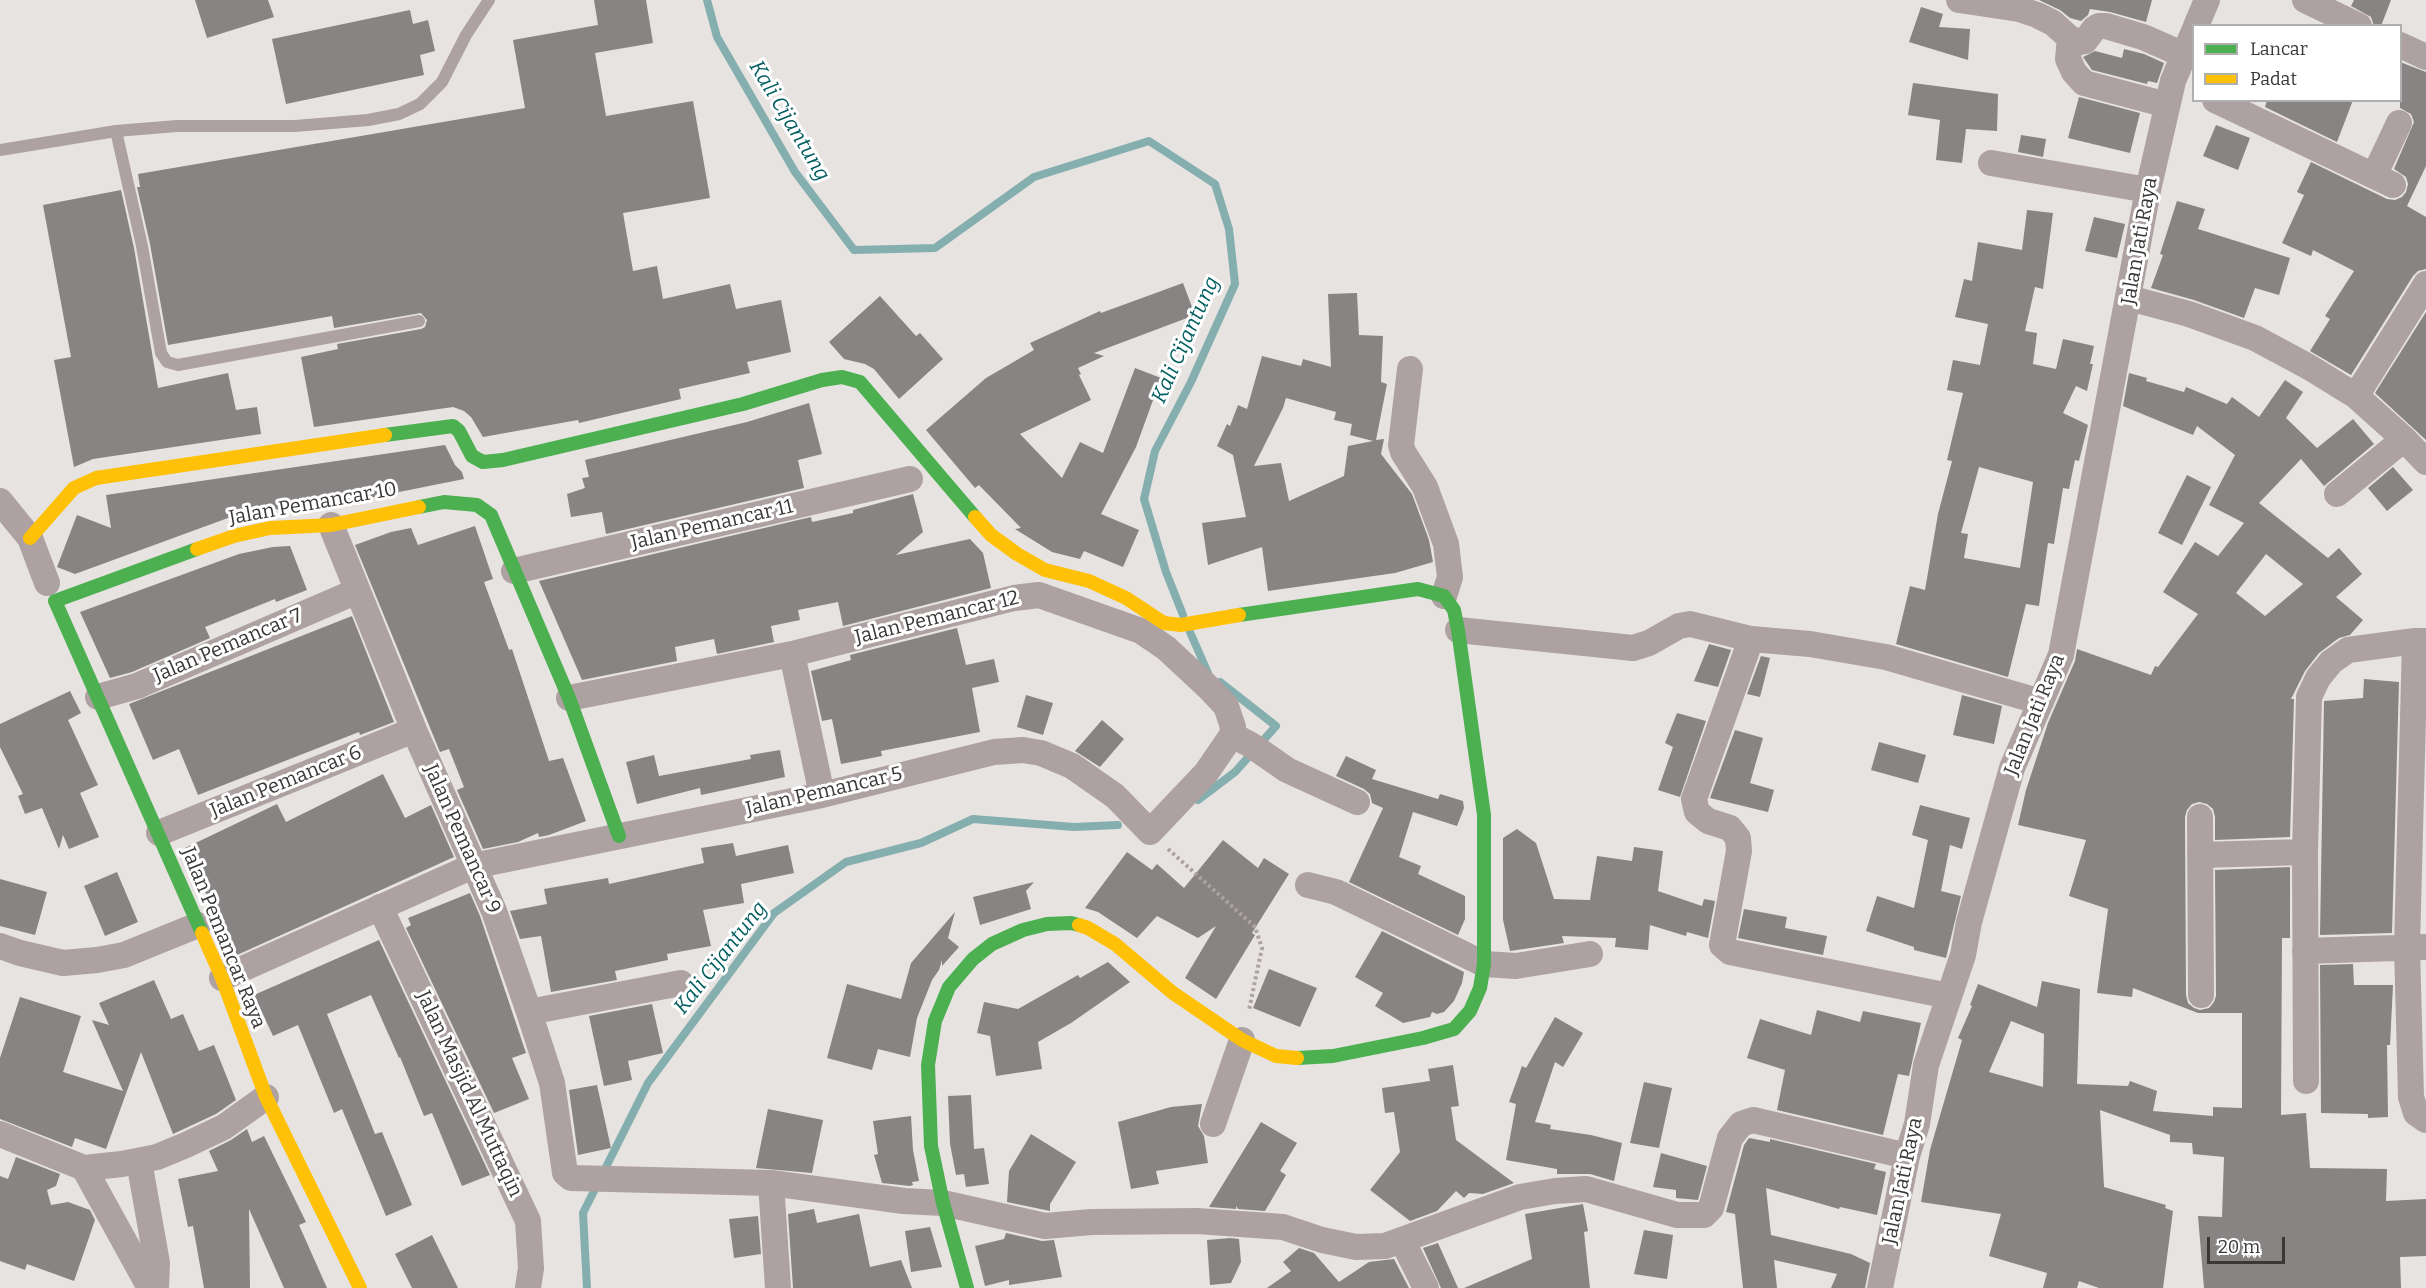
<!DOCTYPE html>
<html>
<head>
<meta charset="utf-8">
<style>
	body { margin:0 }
	#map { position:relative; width:2426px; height:1288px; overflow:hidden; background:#e6e3e1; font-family:Bitter,serif }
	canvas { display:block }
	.legend { position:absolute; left:2192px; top:24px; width:210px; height:78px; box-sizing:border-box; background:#fff; border:2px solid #b0afaf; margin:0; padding:8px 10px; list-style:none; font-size:18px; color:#3a3836 }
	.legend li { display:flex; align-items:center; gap:12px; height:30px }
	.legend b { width:30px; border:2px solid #b0afaf }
	.scale { position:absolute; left:2207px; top:1237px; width:78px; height:27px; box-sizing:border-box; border:3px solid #3a3836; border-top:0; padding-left:8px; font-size:18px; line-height:21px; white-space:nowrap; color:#3a3836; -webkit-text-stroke:4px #fff; paint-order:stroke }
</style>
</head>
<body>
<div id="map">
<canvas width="2426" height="1288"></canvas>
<ul class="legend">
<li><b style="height:8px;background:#4caf50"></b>Lancar</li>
<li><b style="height:8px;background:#ffc107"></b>Padat</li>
</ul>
<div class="scale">20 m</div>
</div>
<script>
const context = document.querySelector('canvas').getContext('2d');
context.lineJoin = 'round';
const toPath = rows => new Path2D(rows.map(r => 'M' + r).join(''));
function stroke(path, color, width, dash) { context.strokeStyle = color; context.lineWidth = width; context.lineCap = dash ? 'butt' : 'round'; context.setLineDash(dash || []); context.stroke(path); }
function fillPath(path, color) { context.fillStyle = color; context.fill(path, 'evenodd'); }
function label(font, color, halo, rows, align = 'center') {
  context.font = font + ' Bitter,serif'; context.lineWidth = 6; context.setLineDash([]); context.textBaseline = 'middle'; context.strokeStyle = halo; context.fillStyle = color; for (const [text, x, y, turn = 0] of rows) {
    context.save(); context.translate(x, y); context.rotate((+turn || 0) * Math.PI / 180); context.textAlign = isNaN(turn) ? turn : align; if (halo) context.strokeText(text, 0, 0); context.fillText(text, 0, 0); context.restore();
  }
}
stroke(toPath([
	[707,0,717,37,795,172,854,250,935,248,1034,177,1149,141,1215,184,1229,229,1235,284,1191,382,1155,451,1144,499,1166,572,1183,615],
	[1190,632,1208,673],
	[1198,800,1235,772,1276,726,1220,682],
	[587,1288,583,1213,648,1083,774,913,846,862,921,843,973,819,1074,827,1118,825]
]), '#85aeae', 8);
fillPath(toPath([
	[195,0,268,0,274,17,207,38],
	[594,0,646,0,653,43,595,53,606,116,693,101,710,198,623,213,633,271,657,266,663,299,730,284,736,309,781,300,791,352,747,362,750,373,679,389,681,399,579,423,578,420,483,437,471,417,464,411,453,407,314,427,301,357,338,349,337,344,421,329,425,327,427,320,421,313,334,328,332,316,168,345,150,244,137,187,140,187,138,174,525,108,513,40,598,25],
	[2039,0,2152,0,2146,22,2110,12,2090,9,2088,15,2081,21,2070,18,2060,10],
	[2354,0,2391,0,2381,26,2374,26,2371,17,2351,6],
	[1921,7,1943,14,1939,27,1970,29,1968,60,1909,42],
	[410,10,413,24,428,20,435,51,420,55,424,75,286,104,272,39],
	[2124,49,2144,54,2164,63,2157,83,2148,81,2147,84,2092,70,2083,57,2095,51,2122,58],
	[2400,62,2426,72,2426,166,2407,206,2426,217,2426,269,2418,271,2413,276,2351,375,2310,351,2330,319,2325,316,2354,271,2313,250,2311,256,2282,243,2304,195,2297,192,2311,162,2387,199,2395,200,2402,197,2406,192,2408,184,2406,177,2394,169,2414,122,2411,114,2400,108],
	[1913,83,1998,94,1997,131,1966,129,1962,163,1936,160,1940,120,1908,115],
	[2079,97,2140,113,2130,153,2068,138],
	[2267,100,2353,100,2337,142,2265,107],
	[2216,125,2250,138,2238,170,2203,156],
	[2021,135,2046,139,2043,157,2018,152],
	[121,190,134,248,158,388,228,373,236,410,257,407,261,434,93,459,74,467,54,360,71,357,43,205],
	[2177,201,2205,209,2198,229,2290,258,2279,295,2255,288,2244,318,2194,300,2151,288,2163,255,2160,254],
	[2027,210,2053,213,2043,289,2035,287,2025,331,2037,333,2033,364,2056,369,2063,339,2094,346,2090,364,2093,364,2087,391,2076,386,2063,413,2088,425,2079,461,2075,460,2069,489,2063,488,2054,544,2048,543,2039,606,2026,604,2008,677,1896,644,1910,586,1925,590,1938,514,1952,461,1947,460,1963,393,1947,390,1953,360,1980,365,1988,324,1955,317,1964,279,1972,281,1978,242,2022,250],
	[1979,467,2033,482,2020,568,1964,558,1968,534,1961,533],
	[2094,217,2125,224,2117,258,2085,251],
	[1183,283,1195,315,1094,353,1104,356,1078,368,1081,374,1079,375,1091,400,1020,434,1062,478,1080,442,1103,453,1135,368,1161,378,1136,447,1101,514,1139,530,1123,567,1084,551,1080,559,1052,552,1015,529,1021,528,979,485,975,488,926,430,986,378,1034,350,1030,343,1100,311,1101,313],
	[1357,293,1359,335,1383,336,1381,382,1387,384,1376,440,1384,439,1381,454,1412,494,1429,540,1433,562,1395,573,1268,591,1262,547,1208,565,1202,523,1246,517,1233,455,1217,446,1227,424,1230,426,1238,405,1247,409,1262,356,1301,366,1303,359,1331,367,1328,294],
	[1286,398,1336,412,1334,420,1352,424,1350,435,1373,441,1348,446,1344,476,1289,501,1281,463,1254,466,1283,408],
	[880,296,916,336,920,333,943,359,899,399,874,369,865,364,844,359,829,342],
	[2426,312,2426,440,2375,393],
	[2129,373,2147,378,2146,381,2184,392,2186,387,2227,404,2232,397,2259,417,2285,380,2303,392,2286,418,2317,448,2353,419,2374,444,2324,486,2301,459,2259,503,2328,558,2339,548,2362,574,2336,597,2363,620,2350,635,2339,638,2319,653,2305,671,2291,699,2294,699,2290,837,2215,840,2215,817,2213,809,2207,804,2199,802,2192,804,2187,810,2185,817,2186,995,2188,1003,2194,1008,2200,1010,2209,1008,2214,1002,2216,996,2215,870,2290,867,2290,938,2282,938,2281,1115,2306,1113,2310,1168,2387,1169,2386,1201,2426,1199,2426,1256,2400,1257,2401,1288,2204,1288,2198,1216,2222,1217,2224,1157,2193,1154,2192,1143,2170,1142,2170,1135,2100,1110,2104,1187,2166,1205,2165,1208,2173,1211,2163,1288,2099,1288,2079,1281,2077,1288,2043,1288,2047,1273,1989,1256,2001,1214,1921,1202,1930,1150,1962,1040,1958,1038,1972,1006,1970,1005,1978,984,2037,1007,2042,981,2080,989,2077,1084,2128,1086,2130,1081,2157,1091,2153,1111,2213,1116,2213,1107,2242,1108,2242,1013,2198,1013,2133,988,2132,997,2097,993,2108,909,2069,896,2086,840,2018,825,2026,790,2048,723,2075,661,2077,649,2151,675,2155,666,2158,667,2198,614,2163,592,2195,542,2218,556,2244,523,2209,505,2235,455,2197,426,2193,435,2123,406],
	[2266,554,2303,584,2265,616,2236,593],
	[2011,1021,2044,1034,2043,1087,1989,1072],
	[809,403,822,454,798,460,804,488,606,534,602,512,571,517,567,494,585,488,582,478,589,477,585,460,747,422],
	[445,445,455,465,462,472,464,479,329,506,266,510,228,518,75,574,57,567,77,515,111,528,106,495],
	[2393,467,2413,490,2387,511,2368,488],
	[2187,475,2211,487,2182,545,2158,533],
	[913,494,923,532,896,555,970,539,983,553,991,588,843,626,838,602,798,610,800,620,771,626,774,642,717,654,714,639,675,647,677,661,582,680,539,581,811,517,812,522,853,513,853,510],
	[475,526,493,579,484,582,509,650,512,649,549,761,563,758,586,821,549,835,539,837,538,833,518,842,483,849,457,790,464,787,449,749,440,752,355,545,391,532,411,528,418,545],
	[290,546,307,590,276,602,275,599,205,627,210,638,132,672,110,678,80,612,239,554,273,547],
	[352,616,394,722,360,735,359,732,198,795,179,749,153,760,129,704],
	[957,628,966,665,994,659,999,682,972,688,980,732,881,751,882,756,841,764,832,719,822,721,811,671,851,660,850,655],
	[1709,644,1731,650,1718,687,1694,681],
	[1761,656,1770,658,1760,697,1747,694],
	[2364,679,2399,682,2392,933,2320,935,2324,701,2363,698],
	[70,691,81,713,68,720,98,785,80,793,99,837,69,849,63,835,59,849,42,808,25,814,18,796,23,794,0,747,0,724],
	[1026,695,1053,703,1043,735,1017,727],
	[1962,695,2002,706,1994,744,1953,735],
	[1677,713,1706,721,1680,797,1658,790,1673,747,1665,743],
	[1102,720,1124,739,1100,767,1075,751],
	[1735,730,1763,738,1750,783,1774,790,1768,812,1710,798],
	[1879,742,1926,755,1918,783,1871,770],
	[780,750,785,777,701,795,700,788,637,804,626,762,654,755,659,776,751,759,750,755],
	[1346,756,1376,770,1372,779,1438,799,1440,794,1463,801,1464,808,1457,826,1413,812,1399,857,1421,866,1418,874,1465,896,1465,919,1458,935,1349,882,1383,808,1372,803,1370,794,1364,789,1336,776],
	[383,774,405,818,431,805,454,857,237,955,224,922,220,924,185,848,277,804,286,822],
	[1920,805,1970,818,1962,849,1950,845,1941,891,1961,896,1946,958,1914,950,1914,947,1866,931,1877,896,1914,908,1928,840,1912,835],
	[1517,829,1536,843,1554,899,1590,900,1597,856,1632,861,1634,847,1663,851,1658,891,1702,906,1704,899,1715,901,1708,938,1687,932,1686,936,1650,925,1648,950,1615,947,1616,938,1562,936,1564,943,1510,951,1503,920,1503,838],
	[1223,840,1258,868,1264,858,1289,874,1252,933,1255,935,1216,999,1185,978,1216,926,1198,938,1157,916,1137,938,1098,912,1085,908,1127,852,1152,870,1157,864,1184,888],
	[733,843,736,856,788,845,794,873,741,884,744,903,703,910,711,946,667,954,668,960,615,971,617,980,551,992,541,936,520,939,510,911,547,904,544,889,608,878,609,884,704,863,701,848],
	[117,872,138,922,105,936,84,886],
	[0,879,47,892,35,935,0,926],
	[1034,882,1026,891,1031,909,980,925,973,897],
	[470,893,480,916,526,1053,512,1058,529,1099,494,1113,406,928,411,925,408,918],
	[1744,909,1787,917,1785,928,1827,936,1823,955,1738,938],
	[955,912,948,938,959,947,942,966,942,960,939,970,932,980,917,1018,910,1057,878,1049,872,1070,827,1058,847,984,901,999,911,963],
	[1382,931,1464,972,1462,983,1454,1001,1444,1012,1437,1014,1432,1012,1430,1017,1403,1023,1375,1006,1383,993,1355,977],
	[379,940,490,1175,462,1186,432,1113,424,1116,400,1057,399,1058,371,995,327,1014,375,1134,382,1132,412,1205,386,1216,342,1109,334,1113,298,1025,273,1036,254,995],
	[1108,962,1130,982,1071,1023,1038,1042,1042,1069,996,1076,990,1036,977,1033,984,1002,1018,1009,1078,975,1080,978],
	[2353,964,2354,985,2393,985,2390,1045,2387,1045,2388,1117,2368,1118,2368,1114,2321,1113,2320,965],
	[1269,969,1317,988,1300,1027,1253,1008],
	[154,980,171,1019,183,1014,199,1051,214,1045,236,1100,216,1114,173,1134,141,1052,106,1149,75,1138,72,1147,0,1119,0,1058,20,997,81,1016,63,1072,123,1091,92,1020,109,1025,99,1003],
	[652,1004,663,1053,628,1061,632,1080,604,1086,589,1016],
	[1817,1010,1860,1022,1863,1011,1921,1023,1909,1076,1898,1074,1883,1135,1777,1110,1785,1070,1747,1058,1760,1019,1811,1035],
	[1555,1017,1583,1033,1563,1067,1555,1062,1535,1122,1551,1125,1550,1129,1591,1135,1622,1143,1614,1181,1590,1174,1557,1174,1557,1169,1506,1160,1516,1104,1509,1102,1522,1066,1526,1068],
	[1453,1065,1459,1106,1451,1107,1456,1140,1514,1183,1483,1194,1469,1193,1464,1198,1456,1191,1437,1211,1410,1221,1370,1190,1400,1152,1394,1112,1385,1113,1382,1088,1430,1081,1428,1069],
	[1644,1082,1672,1088,1659,1148,1630,1143],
	[597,1085,611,1148,578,1155,569,1090],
	[971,1095,974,1149,984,1148,989,1184,966,1187,964,1174,956,1175,950,1144,948,1096],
	[1202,1104,1198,1126,1204,1136,1208,1163,1156,1171,1159,1184,1131,1189,1118,1122,1171,1107],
	[768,1109,823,1120,812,1173,756,1168],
	[911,1116,913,1150,919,1181,912,1182,913,1185,910,1186,882,1183,874,1155,878,1154,873,1121],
	[1261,1122,1297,1143,1280,1171,1286,1175,1265,1211,1238,1209,1236,1206,1236,1209,1209,1207],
	[247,1129,252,1142,264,1136,306,1222,299,1225,327,1288,284,1288,249,1209,250,1288,204,1288,193,1226,188,1227,178,1179,218,1171,209,1151,231,1140],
	[1031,1134,1076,1162,1050,1204,1050,1211,1007,1202,1009,1171],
	[1749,1138,1770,1142,1770,1139,1876,1164,1874,1169,1886,1172,1877,1215,1840,1207,1839,1209,1766,1188,1771,1235,1851,1254,1870,1263,1865,1288,1831,1288,1837,1274,1774,1260,1777,1288,1743,1288,1735,1214,1726,1212,1744,1145],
	[1661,1153,1707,1166,1698,1200,1676,1198,1676,1190,1653,1187],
	[16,1157,60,1174,56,1186,47,1190,51,1205,68,1202,90,1210,95,1220,74,1281,27,1264,25,1270,0,1261,0,1176,8,1179],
	[1583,1204,1588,1231,1584,1232,1590,1288,1464,1288,1532,1259,1525,1214],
	[814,1209,817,1223,859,1214,870,1267,901,1260,912,1288,793,1288,788,1214],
	[758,1216,761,1254,734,1258,729,1219],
	[930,1227,942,1267,911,1272,905,1231],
	[1644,1230,1673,1235,1667,1279,1634,1274],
	[1006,1233,1042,1241,1054,1240,1062,1277,1009,1285,1009,1280,985,1286,975,1246,1004,1239],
	[432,1235,458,1288,412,1288,395,1254],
	[1230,1238,1239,1239,1241,1262,1231,1283,1210,1285,1207,1240],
	[1438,1243,1458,1288,1441,1288,1423,1248],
	[1299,1248,1314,1253,1339,1282,1369,1262,1394,1259,1409,1288,1267,1288,1291,1271,1283,1262]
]), '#878483');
stroke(toPath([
	[1168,849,1255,927,1262,948,1249,1010]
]), '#aca2a4', 4, [3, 3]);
stroke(toPath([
	[116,131,142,246,161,353,167,362,178,365,419,321],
	[0,150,116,131,177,126,295,126,368,120,399,114,420,104,442,82,466,35,489,0]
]), '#aea1a2', 12);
stroke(toPath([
	[1959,0,2019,9,2037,15,2053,23,2075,43,2085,41,2094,29,2099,26,2106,26,2143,37,2184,55],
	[2305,0,2359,26],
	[2196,26,2207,0],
	[2070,38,2068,59,2074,72,2084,83,2167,105],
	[2400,45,2426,57],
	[2215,100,2393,185],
	[1991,163,2148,190],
	[2374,176,2399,123],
	[2129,298,2189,314,2255,338,2309,367,2356,396,2404,439,2426,462],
	[1410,369,1401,445,1403,452,1425,487,1446,544,1450,577,1444,596],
	[2356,396,2426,284],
	[2337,494,2404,439],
	[0,501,30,538,47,583],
	[331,525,414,730,494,911,529,1012,681,983],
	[514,571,910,479],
	[1458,630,1633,648,1649,643,1679,626,1690,624,1751,639,1810,644,1886,657,2041,702],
	[1751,639,1694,799,1697,812,1708,821,1730,828,1738,838,1739,851,1722,945,1730,952,1949,996],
	[2415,641,2407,947,2411,1097,2416,1113,2426,1120],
	[792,654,822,795],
	[98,697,137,686,357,591],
	[1232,735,1251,745,1287,770,1357,802],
	[2200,817,2201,995],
	[159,833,414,730],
	[2200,855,2305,852],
	[1308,885,1336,892,1484,964,1516,966,1590,954],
	[380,907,528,1221,531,1268,528,1288],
	[0,946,20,953,63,963,97,960,124,955,198,925],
	[2305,951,2426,947],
	[222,978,473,866,822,795,994,752,1023,750,1041,753,1072,766,1115,796,1150,832,1206,773,1232,735,1233,727,1226,706,1210,689,1166,648,1141,631,1039,595,1014,598,792,654,569,698],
	[529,1012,552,1083,565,1173,571,1178,771,1183,904,1201,943,1203,1045,1226,1092,1222,1197,1221,1283,1227,1322,1240,1356,1247,1385,1246,1520,1197,1555,1191,1586,1189,1677,1215,1704,1215,1711,1208,1730,1138,1741,1124,1753,1120,1907,1156],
	[2306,1081,2305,852,2309,697,2318,678,2331,662,2348,650,2415,641,2426,641],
	[1213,1124,1242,1040],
	[0,1134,84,1168,122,1164,157,1157,186,1145,224,1127,266,1097],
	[139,1161,157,1263,156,1288],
	[84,1168,150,1288],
	[771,1183,778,1288],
	[1402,1240,1426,1288],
	[1880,1288,1907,1156,1917,1124,1926,1065,1963,955,1969,922,2012,768,2061,655,2148,190,2173,81,2194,31]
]), '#aea1a2', 26);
stroke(toPath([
	[385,435,453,426,459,431,472,456,483,462,503,460,743,404,822,380,842,377,860,382,975,517],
	[419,507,444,502,477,505,491,515,569,698,619,836],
	[197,549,55,601,202,933],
	[1239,615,1418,589,1444,596,1454,610,1458,630,1484,815,1484,964,1480,988,1470,1011,1454,1029,1423,1038,1333,1056,1297,1058],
	[967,1288,943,1203,931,1146,928,1065,935,1021,949,987,973,959,992,944,1023,930,1047,924,1071,923,1079,925]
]), '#4caf50', 14);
stroke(toPath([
	[975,517,991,535,1017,554,1045,570,1089,581,1126,598,1164,623,1181,625,1239,615],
	[30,538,74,488,96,478,385,435],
	[197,549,234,536,270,528,331,525,419,507],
	[1079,925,1088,928,1115,944,1173,993,1242,1040,1276,1056,1297,1058],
	[202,933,222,978,266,1097,360,1288]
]), '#ffc107', 14);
label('20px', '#3a3836', '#fff', [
	["Jalan Jati Raya",2140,241,-80],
	["Jalan Pemancar 10",313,504,-10],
	["Jalan Pemancar 11",712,525,-13],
	["Jalan Pemancar 12",937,618,-14],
	["Jalan Pemancar 7",228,646,-23],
	["Jalan Jati Raya",2035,715,-68],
	["Jalan Pemancar 6",286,782,-22],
	["Jalan Pemancar 5",824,792,-13],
	["Jalan Pemancar 9",462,839,66],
	["Jalan Pemancar Raya",223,938,68],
	["Jalan Masjid Al Muttaqin",469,1094,65],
	["Jalan Jati Raya",1903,1181,-78]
]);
label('italic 21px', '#025e5f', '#fff', [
	["Kali Cijantung",789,121,59],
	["Kali Cijantung",1186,340,-66],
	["Kali Cijantung",721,958,-52]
]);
</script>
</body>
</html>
